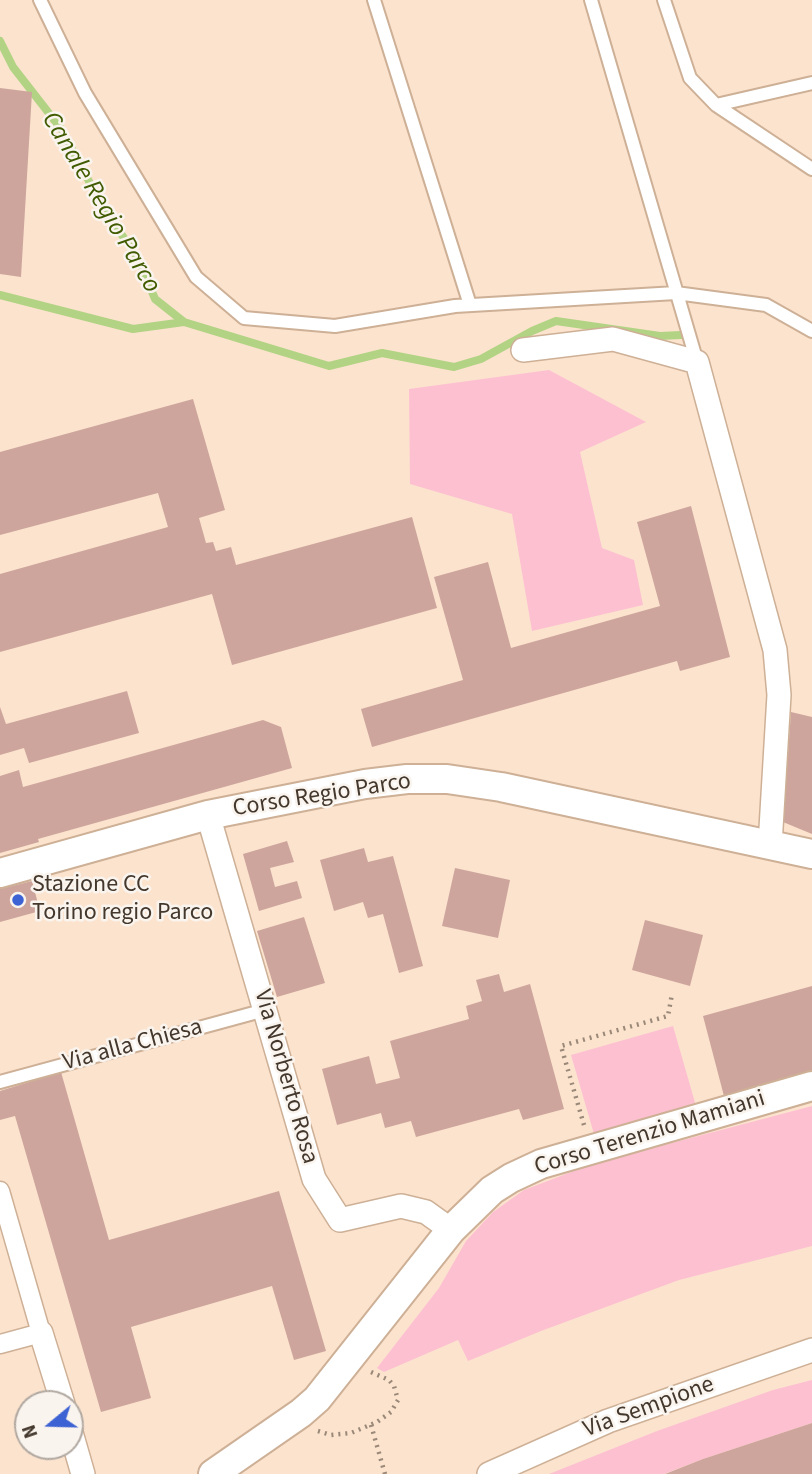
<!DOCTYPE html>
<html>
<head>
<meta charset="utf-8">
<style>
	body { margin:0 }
	#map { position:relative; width:812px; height:1474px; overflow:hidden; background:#fce3ce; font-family:"Source Sans 3",sans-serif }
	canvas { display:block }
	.north { position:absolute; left:14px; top:1390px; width:70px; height:70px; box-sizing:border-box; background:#faf4ef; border:2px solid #b1a9a1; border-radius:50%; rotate:251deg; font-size:19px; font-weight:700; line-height:28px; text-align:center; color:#44382d }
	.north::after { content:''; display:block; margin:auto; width:24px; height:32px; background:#3c62d3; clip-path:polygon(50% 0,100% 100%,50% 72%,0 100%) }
</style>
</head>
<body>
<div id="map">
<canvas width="812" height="1474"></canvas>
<div class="north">N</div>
</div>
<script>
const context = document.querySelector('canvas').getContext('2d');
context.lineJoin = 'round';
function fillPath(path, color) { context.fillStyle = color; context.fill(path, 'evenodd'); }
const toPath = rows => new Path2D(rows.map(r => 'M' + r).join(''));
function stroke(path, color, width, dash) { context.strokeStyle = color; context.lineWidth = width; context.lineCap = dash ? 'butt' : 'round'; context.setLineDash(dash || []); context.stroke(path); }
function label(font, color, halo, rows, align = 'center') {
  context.font = font + ' "Source Sans 3",sans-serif'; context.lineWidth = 5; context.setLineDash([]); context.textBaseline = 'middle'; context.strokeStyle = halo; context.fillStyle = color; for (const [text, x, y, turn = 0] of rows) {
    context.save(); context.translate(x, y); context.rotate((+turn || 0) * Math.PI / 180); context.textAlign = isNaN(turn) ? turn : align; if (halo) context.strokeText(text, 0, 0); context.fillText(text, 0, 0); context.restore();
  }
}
fillPath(toPath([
	[549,370,646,422,580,452,602,548,634,560,643,605,532,631,512,514,410,484,409,389],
	[673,1026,696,1106,594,1134,571,1055],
	[812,1106,812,1246,679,1280,541,1331,468,1361,458,1340,384,1372,377,1368,439,1288,466,1241,493,1212,524,1190,592,1164],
	[812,1380,812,1423,703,1459,664,1474,549,1474,657,1431,773,1390]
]), '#fdc0d1');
stroke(toPath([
	[0,41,13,67,62,130,103,208,138,258,155,299,184,322,329,366,382,353,454,367,481,359,532,331,556,321,660,336,681,335],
	[0,295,133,329,184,322]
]), '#b2d384', 8);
fillPath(toPath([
	[0,88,32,92,21,277,0,274],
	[193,399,225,510,199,518,206,543,213,542,216,551,231,547,236,565,412,517,437,608,232,665,212,594,0,652,0,574,168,527,158,493,0,535,0,452],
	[691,506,730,657,680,671,677,661,372,747,361,709,463,680,434,577,488,562,511,648,660,606,637,522],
	[127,691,139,733,29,763,24,748,0,755,0,707,6,724],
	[791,712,812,717,812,834,783,822],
	[263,720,281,727,292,768,38,839,39,842,0,853,0,776,19,770,23,787],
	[287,841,294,862,270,868,275,887,297,881,302,898,259,911,243,854],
	[364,848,368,862,393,856,423,966,399,973,383,914,368,918,363,902,334,911,320,860],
	[455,868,510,880,498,938,442,926],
	[32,881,40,911,0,922,0,889],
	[304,917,325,983,277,997,257,931],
	[645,920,703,935,690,986,632,970],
	[499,974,504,992,530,984,564,1109,523,1120,519,1109,416,1137,411,1121,385,1128,381,1113,337,1125,322,1069,369,1056,376,1084,400,1078,390,1041,469,1019,466,1006,482,1001,476,980],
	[812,986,812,1077,725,1100,703,1016],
	[61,1072,109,1240,279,1191,326,1351,294,1360,272,1286,131,1327,151,1398,101,1412,15,1116,0,1120,0,1091],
	[812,1423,812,1474,665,1474,703,1459]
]), '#cda59c');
const service = toPath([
	[40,0,85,93,196,277,244,318,335,326,455,306,676,293,766,305,812,331],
	[374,0,470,305],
	[591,0,697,362],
	[664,0,690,78,716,105,812,83],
	[716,105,812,169],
	[0,1082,265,1010]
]);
const pedestrian = toPath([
	[0,1191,41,1333,0,1344]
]);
const minor = toPath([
	[523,350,613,339,697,362,775,650,779,695,770,845],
	[208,815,314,1179,340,1220,401,1206,426,1212,451,1230],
	[41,1333,63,1404],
	[70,1429,83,1474],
	[489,1474,608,1421,812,1350]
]);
const tertiary = toPath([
	[0,873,208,815,365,784,407,779,447,779,501,787,812,854],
	[213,1474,301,1413,317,1399,451,1230,492,1190,511,1178,541,1164,812,1086]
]);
stroke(service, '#cdb096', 16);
stroke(pedestrian, '#cdb096', 21);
stroke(minor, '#cdb096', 26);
stroke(tertiary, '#cdb096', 32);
stroke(toPath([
	[584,1125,561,1046,668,1016,672,994],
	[371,1425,385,1474],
	[318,1431,331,1435,351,1433,377,1422,391,1412,398,1400,394,1386,389,1380,371,1372]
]), '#9a8878', 4.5, [2, 5]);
stroke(service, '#fff', 12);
stroke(pedestrian, '#fff', 18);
stroke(minor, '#fff', 23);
stroke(tertiary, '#fff', 28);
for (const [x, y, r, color] of [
	[18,900,7,"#3c62d3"]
]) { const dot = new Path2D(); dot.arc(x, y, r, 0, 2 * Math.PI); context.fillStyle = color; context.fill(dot); stroke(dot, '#faf4ef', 2.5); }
label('24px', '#44382d', '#faf4ef', [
	["Corso Regio Parco",322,796,-9],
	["Via alla Chiesa",133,1046,-15],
	["Via Norberto Rosa",285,1077,74],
	["Corso Terenzio Mamiani",650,1134,-17],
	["Via Sempione",649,1408,-20]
]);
label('24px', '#44382d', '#faf4ef', [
	["Stazione CC",32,886],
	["Torino regio Parco",32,914]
], 'left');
label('italic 26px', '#405b00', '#faf4ef', [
	["Canale Regio Parco",100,203,59]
]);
</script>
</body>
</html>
